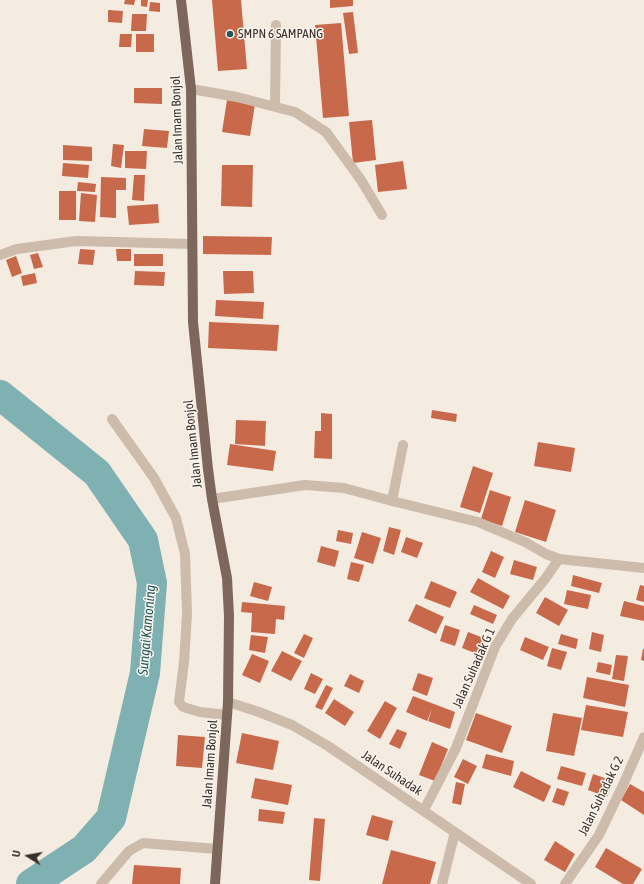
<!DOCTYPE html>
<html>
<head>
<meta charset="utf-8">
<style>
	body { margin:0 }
	#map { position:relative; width:644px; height:884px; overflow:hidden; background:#f4ebe1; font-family:"Asap Condensed",sans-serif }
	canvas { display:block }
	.north { position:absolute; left:8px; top:836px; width:40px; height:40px; -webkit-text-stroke:3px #fbf5ee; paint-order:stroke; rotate:281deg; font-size:11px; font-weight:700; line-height:16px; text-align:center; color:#3b302b }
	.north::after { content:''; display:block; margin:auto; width:14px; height:18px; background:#3b302b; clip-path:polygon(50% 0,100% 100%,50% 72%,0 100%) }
</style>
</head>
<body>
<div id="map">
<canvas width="644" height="884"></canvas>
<div class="north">U</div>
</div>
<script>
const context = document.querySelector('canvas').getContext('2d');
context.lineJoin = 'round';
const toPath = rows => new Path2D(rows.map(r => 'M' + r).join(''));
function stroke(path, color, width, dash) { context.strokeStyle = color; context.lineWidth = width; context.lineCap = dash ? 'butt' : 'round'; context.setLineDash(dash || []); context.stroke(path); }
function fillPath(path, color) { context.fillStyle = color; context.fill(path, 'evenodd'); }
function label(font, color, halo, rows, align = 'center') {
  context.font = font + ' "Asap Condensed",sans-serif'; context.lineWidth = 3; context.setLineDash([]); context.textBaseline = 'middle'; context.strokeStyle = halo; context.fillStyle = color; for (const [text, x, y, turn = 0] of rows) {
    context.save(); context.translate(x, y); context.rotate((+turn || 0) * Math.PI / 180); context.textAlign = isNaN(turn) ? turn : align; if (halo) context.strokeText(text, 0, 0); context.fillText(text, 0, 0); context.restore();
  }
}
stroke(toPath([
	[0,395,97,473,143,540,152,583,145,673,111,818,84,849,31,884]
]), '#7fb0b2', 30);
fillPath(toPath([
	[125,0,135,0,134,5,124,4],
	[141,0,148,0,147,7,141,6],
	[212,0,241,0,247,69,218,71],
	[330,0,353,0,353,6,330,8],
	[150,2,160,3,160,12,149,11],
	[108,10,123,11,122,23,108,22],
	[353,12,358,53,349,54,343,13],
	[132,14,147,14,146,31,131,31],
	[341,23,349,116,323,118,315,25],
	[120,34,132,34,131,47,119,47],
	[136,34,154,34,154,52,136,52],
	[134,88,162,88,162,104,134,103],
	[227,100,255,104,250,136,222,132],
	[372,120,376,160,353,163,349,122],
	[144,129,169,131,167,148,142,146],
	[113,144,124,145,121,168,111,166],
	[63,145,92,147,92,161,63,160],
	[125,151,147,151,146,169,125,168],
	[403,161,407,189,378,192,375,165],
	[63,163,89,165,88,178,62,176],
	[222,165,253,165,252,207,221,206],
	[134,175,145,175,144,201,132,200],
	[101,177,126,178,126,190,116,190,116,218,100,217],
	[78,182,96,184,95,192,77,191],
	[59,191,76,191,76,220,59,220],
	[81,193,97,195,95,222,79,221],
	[158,204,159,223,129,225,127,206],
	[203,236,272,237,271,255,203,254],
	[80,249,95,250,93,265,78,264],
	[116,249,131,249,131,261,117,261],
	[38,253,43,267,34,269,30,255],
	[134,254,163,254,163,266,134,266],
	[16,256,22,273,12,277,6,260],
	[135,271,165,272,164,286,134,285],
	[223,271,253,271,254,293,224,294],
	[35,273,37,283,23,286,21,276],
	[216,300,264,302,263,319,215,316],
	[209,322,279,325,277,351,208,348],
	[432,410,457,414,456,422,431,418],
	[321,413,332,414,332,459,314,458,315,431,321,431],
	[236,420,266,421,265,446,235,444],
	[538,442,575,448,571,472,534,466],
	[230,444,276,451,273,471,227,465],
	[473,466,493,473,480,513,460,507],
	[490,490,511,497,502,526,481,519],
	[525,500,556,510,546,542,515,532],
	[389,527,401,530,394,555,383,551],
	[338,530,353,533,351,544,336,541],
	[362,532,381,538,373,564,354,558],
	[406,537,423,543,417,558,401,552],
	[321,546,339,551,335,567,317,562],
	[491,551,504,557,495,578,482,572],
	[514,560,537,567,533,580,510,574],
	[351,562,364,565,359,582,347,579],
	[573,575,602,583,599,593,571,586],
	[478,578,510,596,503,609,470,592],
	[431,581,457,592,450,608,424,598],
	[254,582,272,587,268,601,250,596],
	[640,585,644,586,644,602,636,600],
	[567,590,591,595,588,609,564,604],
	[545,597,568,610,559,626,536,613],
	[624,601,644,606,644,621,620,616],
	[242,602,285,606,284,620,276,619,275,634,251,632,252,613,241,612],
	[416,604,444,617,436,634,408,621],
	[474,605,497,615,493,624,470,614],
	[445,625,460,630,455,646,440,641],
	[468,632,486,639,480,655,462,648],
	[592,632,604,635,601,652,589,649],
	[304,634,313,638,304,658,294,653],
	[561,634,578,639,576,649,558,644],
	[251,635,268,637,265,653,249,650],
	[525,637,549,647,543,660,520,650],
	[552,648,567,652,561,670,547,666],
	[643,649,644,649,644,661,641,660],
	[282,651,302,661,291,681,271,671],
	[252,654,269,661,260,683,242,675],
	[616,655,628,656,624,681,612,679],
	[598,662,612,665,610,675,596,672],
	[311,673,323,679,315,694,304,689],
	[418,673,433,678,427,696,412,690],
	[350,674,364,681,359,693,344,686],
	[587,677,629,685,625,707,583,698],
	[326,685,333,688,322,710,315,707],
	[413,696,455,712,450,729,428,721,432,709,427,721,406,712],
	[334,699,354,712,345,726,325,713],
	[385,701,397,708,380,739,367,731],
	[586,705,628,712,623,737,581,730],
	[476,713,512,726,502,753,466,740],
	[553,713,582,718,574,756,546,751],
	[397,729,407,733,400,749,389,744],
	[242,733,279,741,273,770,236,763],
	[178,735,205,737,202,768,176,766],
	[432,742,448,749,435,781,419,775],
	[486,754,514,761,511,776,482,768],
	[463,759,477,766,468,784,454,777],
	[561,766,586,773,582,786,557,779],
	[521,771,551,786,544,802,513,787],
	[593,774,613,781,607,797,588,790],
	[255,778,292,785,288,805,251,798],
	[456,782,465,784,461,805,452,803],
	[630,784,644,792,644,815,621,800],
	[557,788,569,792,564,806,552,802],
	[259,809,285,812,283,824,258,821],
	[372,815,393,821,388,841,366,835],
	[314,818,325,819,320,881,309,880],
	[555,841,575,854,565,872,544,860],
	[606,848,642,869,633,884,623,884,595,867],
	[391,850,436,862,430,884,382,884],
	[134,865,181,868,180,884,132,884]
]), '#c8694b');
stroke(toPath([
	[191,89,237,97,295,112,326,132,361,180,382,215],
	[275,107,276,25],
	[0,255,17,249,76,241,192,244],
	[112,419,154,478,176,518,185,554,187,614,184,662,179,702,183,707,200,712,227,715],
	[212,499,305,485,344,488,392,501,478,522,525,542,546,554,559,559,644,568],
	[392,501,403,445],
	[228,702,259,712,292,725,328,746,531,884],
	[424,810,456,748,495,647,512,619,545,579,559,559],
	[101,884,129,851,143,843,217,849],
	[442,884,455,832],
	[565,884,599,835,623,785,644,737]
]), '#cdbbac', 10);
stroke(toPath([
	[181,0,191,89,193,322,208,469,212,499,227,578,229,616,228,702,215,884]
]), '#7d675c', 10);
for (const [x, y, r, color] of [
	[230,34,4,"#1f5a5e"]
]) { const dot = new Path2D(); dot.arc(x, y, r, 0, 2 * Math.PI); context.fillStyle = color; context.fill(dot); stroke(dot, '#fbf5ee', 1.5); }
label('13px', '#3b302b', '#fbf5ee', [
	["SMPN 6 SAMPANG",238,34]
], 'left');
label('13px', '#3b302b', '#fbf5ee', [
	["Jalan Imam Bonjol",177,120,-92],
	["Jalan Imam Bonjol",193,444,-96],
	["Jalan Suhadak G 1",474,668,-66],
	["Jalan Imam Bonjol",210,764,-86],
	["Jalan Suhadak",392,773,34],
	["Jalan Suhadak G 2",601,796,-64]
]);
label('italic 14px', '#1f5a5e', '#fbf5ee', [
	["Sungai Kamoning",147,630,-85]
]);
</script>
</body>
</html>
